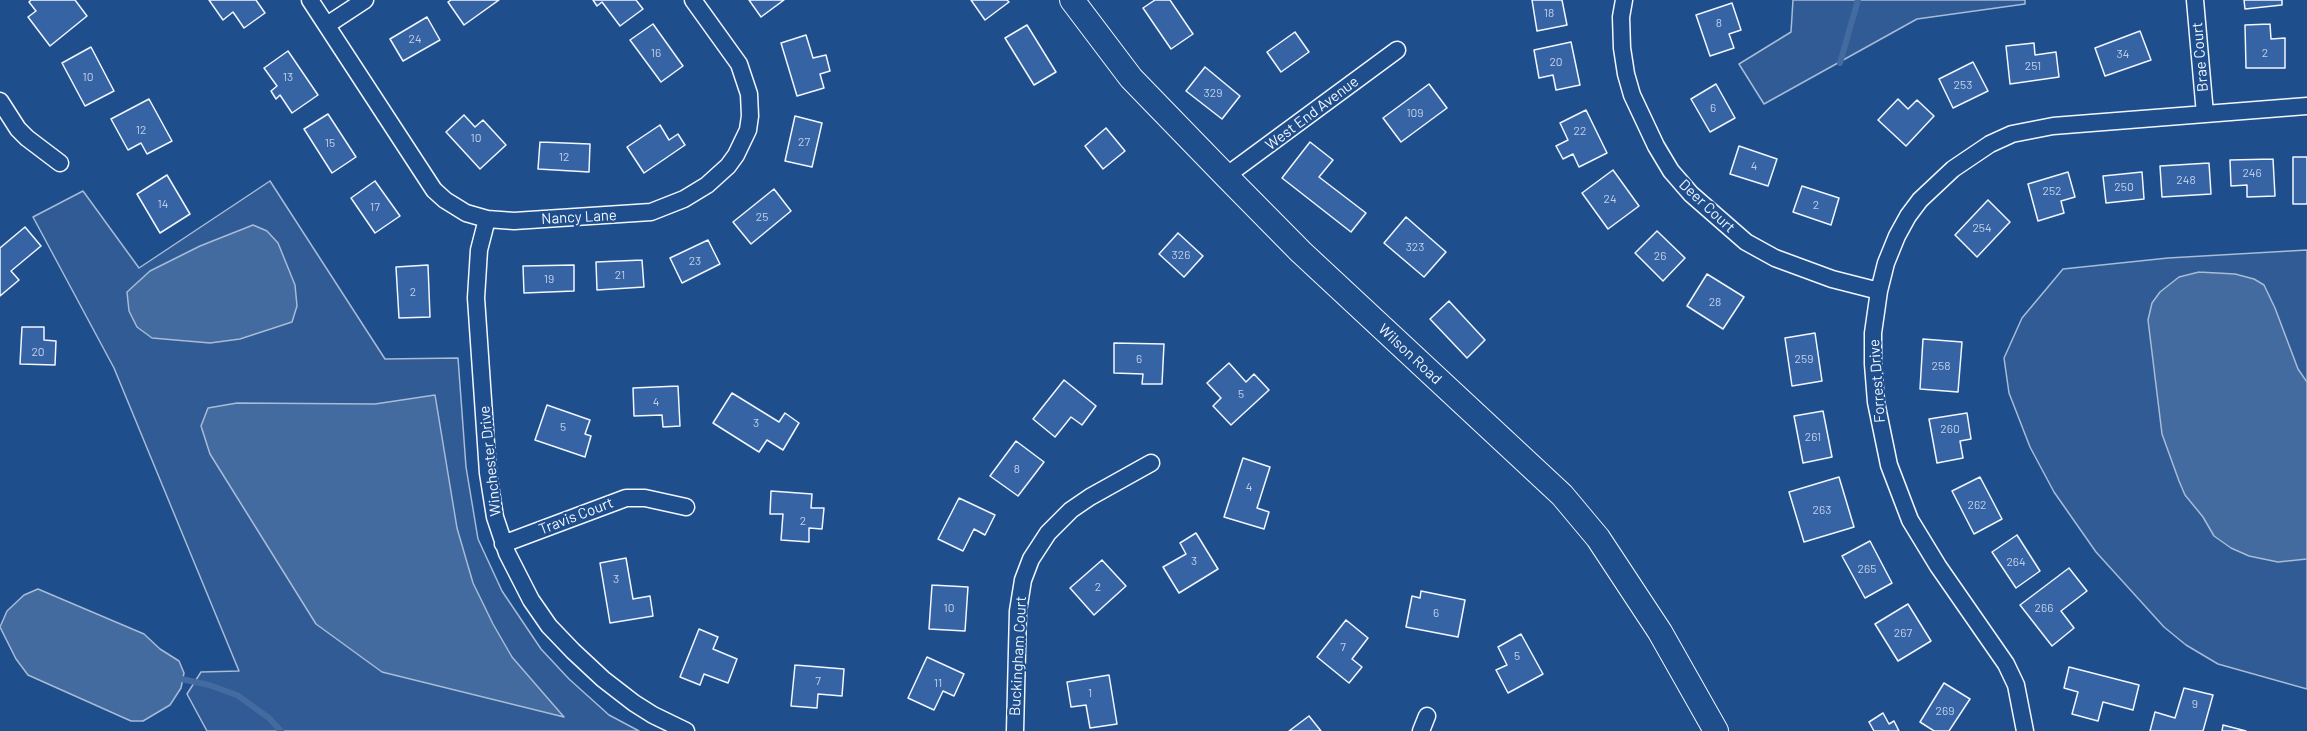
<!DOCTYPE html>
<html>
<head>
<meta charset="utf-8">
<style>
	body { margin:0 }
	canvas { display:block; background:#1f4e8c }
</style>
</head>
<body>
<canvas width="2307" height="731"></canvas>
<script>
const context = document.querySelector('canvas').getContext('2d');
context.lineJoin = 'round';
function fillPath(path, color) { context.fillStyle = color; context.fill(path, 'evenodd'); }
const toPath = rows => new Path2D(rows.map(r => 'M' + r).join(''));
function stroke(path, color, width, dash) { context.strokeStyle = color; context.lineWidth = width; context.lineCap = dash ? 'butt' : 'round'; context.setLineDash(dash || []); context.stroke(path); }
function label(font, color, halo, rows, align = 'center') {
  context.font = font + ' Barlow,sans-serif'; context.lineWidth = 4.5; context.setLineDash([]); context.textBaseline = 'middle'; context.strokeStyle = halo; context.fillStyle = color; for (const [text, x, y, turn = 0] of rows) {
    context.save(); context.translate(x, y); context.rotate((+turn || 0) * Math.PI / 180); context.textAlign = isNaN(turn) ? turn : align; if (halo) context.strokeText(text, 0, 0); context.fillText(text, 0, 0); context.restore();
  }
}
const built = toPath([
	[1793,0,2025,0,2025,4,1917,19,1764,104,1739,64,1791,32,1793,0],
	[270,181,385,359,458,358,466,467,478,539,502,591,541,649,569,679,609,715,639,731,207,731,187,694,201,672,239,671,114,368,33,217,83,191,139,268,270,181],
	[2307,250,2307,689,2218,664,2186,645,2164,627,2096,552,2054,492,2030,447,2009,393,2004,358,2022,318,2063,269,2168,258,2307,250]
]);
fillPath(built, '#305b95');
stroke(built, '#a8bbd7', 1.5);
const water = toPath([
	[253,225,267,231,278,243,295,285,297,306,292,322,240,339,210,343,152,338,137,327,129,311,127,292,150,271,200,246,253,225],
	[2199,272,2235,274,2254,279,2264,285,2275,308,2298,369,2307,382,2307,559,2278,562,2249,556,2231,548,2214,536,2203,517,2185,495,2179,481,2162,434,2148,320,2152,303,2160,292,2179,277,2199,272],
	[435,395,457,528,473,583,493,624,512,657,564,717,382,672,316,624,210,454,201,426,208,408,237,403,375,404,435,395],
	[38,589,144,634,160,649,179,661,184,673,181,688,170,705,143,721,131,721,28,675,16,659,0,627,7,611,24,595,38,589]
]);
fillPath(water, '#446ba0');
stroke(water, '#a8bbd7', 1.5);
stroke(toPath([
	[1840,63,1858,0],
	[177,678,209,685,237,695,269,718,281,731]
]), '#446ba0', 6);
const building = toPath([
	[31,0,75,0,87,16,50,46,28,17,36,11,29,2,31,0],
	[209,0,256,0,265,13,244,28,233,12,223,20,209,0],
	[451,0,499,0,464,25,448,2,451,0],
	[593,0,636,0,643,9,620,26,602,2,597,6,593,0],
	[749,0,784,0,761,17,749,0],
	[971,0,1007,0,1009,2,985,20,971,0],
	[1155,0,1170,0,1193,34,1171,49,1143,8,1155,0],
	[1532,0,1562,0,1567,25,1537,31,1532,0],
	[2244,0,2282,0,2282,5,2245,9,2244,0],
	[1732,3,1741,30,1729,34,1734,48,1710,56,1696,15,1732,3],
	[427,17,440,40,403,61,390,39,427,17],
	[653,24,683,66,661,82,630,40,653,24],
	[2270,24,2271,39,2285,38,2285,68,2246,68,2245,25,2270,24],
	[1027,25,1056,72,1034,85,1005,38,1027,25],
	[2140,31,2151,60,2105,76,2095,48,2140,31],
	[1295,32,1309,52,1281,72,1267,52,1295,32],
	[806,35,813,58,826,55,830,71,820,74,824,88,797,96,781,43,806,35],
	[1571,42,1580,85,1556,90,1553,75,1539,78,1534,50,1571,42],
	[2034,43,2035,55,2056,52,2059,77,2010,84,2006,46,2034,43],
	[91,47,114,91,85,106,62,63,91,47],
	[288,51,318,95,292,113,280,95,276,99,271,91,277,86,264,68,288,51],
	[1973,62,1988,91,1953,108,1939,79,1973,62],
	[1205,67,1240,96,1222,119,1186,91,1205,67],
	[1429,84,1447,108,1401,142,1383,118,1429,84],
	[1716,84,1735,118,1710,132,1691,99,1716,84],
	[149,99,172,141,147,154,141,143,128,150,111,119,149,99],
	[1898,99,1908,109,1917,100,1934,116,1906,146,1878,120,1898,99],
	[1586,110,1607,153,1579,167,1573,154,1563,159,1556,146,1568,140,1560,123,1586,110],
	[328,114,356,157,332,173,304,129,328,114],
	[464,115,475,127,483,120,506,145,480,169,446,132,464,115],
	[795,116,822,123,812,167,785,161,795,116],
	[660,125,669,140,678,134,685,145,644,173,627,147,660,125],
	[1106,128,1125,151,1103,169,1085,146,1106,128],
	[540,142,590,144,589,172,538,169,540,142],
	[1310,142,1333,160,1319,177,1366,213,1351,232,1282,178,1310,142],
	[1739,146,1777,159,1768,186,1730,174,1739,146],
	[2293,157,2307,157,2307,204,2293,204,2293,157],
	[2273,159,2275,196,2247,197,2247,185,2231,186,2230,160,2273,159],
	[2209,163,2211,194,2162,197,2160,166,2209,163],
	[1613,170,1639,206,1608,229,1582,193,1613,170],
	[2068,172,2075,197,2061,201,2064,213,2038,221,2028,184,2068,172],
	[2142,172,2144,199,2106,203,2103,176,2142,172],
	[167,175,190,214,160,233,137,194,167,175],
	[375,181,400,216,375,233,351,198,375,181],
	[1802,186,1839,198,1831,225,1793,212,1802,186],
	[774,189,791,211,751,244,733,222,774,189],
	[1988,200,2010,222,1977,257,1955,235,1988,200],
	[1406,217,1446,252,1424,277,1384,243,1406,217],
	[25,227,41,246,11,271,19,280,0,296,0,248,25,227],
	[1657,231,1685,258,1663,281,1635,253,1657,231],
	[1178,233,1203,256,1184,277,1159,254,1178,233],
	[708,240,720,264,682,283,670,258,708,240],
	[642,260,644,287,597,290,596,262,642,260],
	[428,265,430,317,399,318,396,267,428,265],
	[574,265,574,291,524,293,523,266,574,265],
	[1707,274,1744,297,1723,329,1687,306,1707,274],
	[1449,301,1485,340,1467,358,1430,319,1449,301],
	[22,327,44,327,44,340,56,341,55,365,20,364,22,327],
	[1815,333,1822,381,1792,386,1785,338,1815,333],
	[1923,339,1962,342,1958,392,1920,389,1923,339],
	[1114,343,1164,344,1162,384,1142,384,1143,374,1114,373,1114,343],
	[1229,363,1246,382,1254,374,1269,390,1231,425,1213,406,1221,398,1207,383,1229,363],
	[1064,380,1096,406,1082,425,1071,417,1055,437,1033,419,1064,380],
	[678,386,680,426,663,427,662,415,634,416,633,388,678,386],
	[732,393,779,422,785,413,799,423,783,450,767,440,759,452,713,423,732,393],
	[547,405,590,420,585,434,591,436,585,457,535,440,547,405],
	[1823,411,1832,457,1803,463,1794,416,1823,411],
	[1967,413,1971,439,1960,441,1963,458,1937,463,1929,419,1967,413],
	[1016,441,1044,462,1018,496,990,476,1016,441],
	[1243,458,1270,467,1257,508,1269,512,1264,529,1224,517,1243,458],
	[1839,477,1854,527,1804,542,1789,492,1839,477],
	[1980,477,2002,519,1974,534,1952,491,1980,477],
	[771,491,812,494,811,508,824,508,822,529,809,528,809,542,781,540,783,514,770,514,771,491],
	[959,498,995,515,985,535,974,529,963,551,938,539,959,498],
	[1196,533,1218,569,1179,593,1163,567,1186,554,1180,543,1196,533],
	[2017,535,2040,571,2016,588,1992,552,2017,535],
	[1870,541,1892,583,1865,598,1842,556,1870,541],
	[626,558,633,599,650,596,653,616,610,623,600,563,626,558],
	[1102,560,1126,586,1094,615,1070,588,1102,560],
	[2069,568,2087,591,2061,611,2074,628,2052,646,2020,605,2069,568],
	[932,585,968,587,965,631,929,629,932,585],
	[1421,591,1465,600,1458,637,1406,627,1412,596,1420,598,1421,591],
	[1908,604,1931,641,1898,661,1875,624,1908,604],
	[1346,620,1368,638,1352,659,1362,667,1349,683,1317,657,1346,620],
	[699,629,718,637,713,649,737,659,728,683,704,674,700,685,680,677,699,629],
	[1521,634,1543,674,1508,693,1496,670,1507,665,1498,647,1521,634],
	[927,657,964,674,954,696,943,691,934,710,908,698,927,657],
	[795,665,844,669,842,696,818,694,817,708,791,706,795,665],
	[2069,667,2139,685,2133,710,2103,702,2098,721,2072,714,2078,692,2064,688,2069,667],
	[1109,675,1117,724,1090,728,1086,705,1071,707,1067,682,1109,675],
	[1944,683,1970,699,1949,731,1934,731,1920,722,1944,683],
	[2184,688,2213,695,2203,731,2150,731,2155,712,2175,718,2184,688],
	[1883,713,1889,724,1894,721,1899,731,1874,731,1869,722,1883,713],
	[1309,716,1321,731,1289,731,1309,716],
	[2223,725,2246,731,2222,731,2223,725]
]);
fillPath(building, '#3563a3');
stroke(building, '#f2f6ff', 1.5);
const street = toPath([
	[310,0,434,190,445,200,466,213,487,219,514,221,651,212,684,199,707,185,728,166,736,155,748,130,750,116,749,94,739,64,693,0],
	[1624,0,1621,17,1622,48,1626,74,1632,95,1656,146,1671,171,1691,194,1746,242,1775,258,1832,279,1879,291],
	[2195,0,2205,114],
	[327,25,365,0],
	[0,101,18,129,27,138,60,163],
	[1226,176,1397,50],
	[487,219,479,250,476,298,488,473,495,517,507,553,531,600,549,626,573,651,603,679,634,703,653,715,686,731],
	[503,544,626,498,645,498,686,507],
	[1015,731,1018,611,1023,580,1031,559,1048,533,1071,510,1090,497,1151,463],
	[1421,731,1427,716],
	[2025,731,2016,685,2006,664,1938,566,1910,520,1889,465,1876,402,1873,364,1873,333,1879,291,1886,263,1897,236,1908,216,1920,200,1953,169,1990,144,2012,134,2053,126,2307,106]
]);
const secondary = toPath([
	[1072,0,1131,78,1226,176,1301,252,1562,495,1598,538,1660,632,1716,731]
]);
stroke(street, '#f2f6ff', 19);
stroke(secondary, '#f2f6ff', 26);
stroke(street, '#1f4e8c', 16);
stroke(secondary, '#1f4e8c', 24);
label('12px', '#c3d1e8', null, [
	["18",1549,13],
	["8",1719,23],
	["24",415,39],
	["16",656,53],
	["2",2265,53],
	["34",2123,54],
	["20",1556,62],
	["251",2033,66],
	["10",88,77],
	["13",288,77],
	["253",1963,85],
	["329",1213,93],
	["6",1713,108],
	["109",1415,113],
	["12",141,130],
	["22",1580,131],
	["10",476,138],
	["27",804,142],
	["15",330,143],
	["12",564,157],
	["4",1754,166],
	["246",2252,173],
	["248",2186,180],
	["250",2124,187],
	["252",2052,191],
	["24",1610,199],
	["14",163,204],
	["2",1816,205],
	["17",375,207],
	["25",762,217],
	["254",1982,228],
	["323",1415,247],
	["326",1181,255],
	["26",1660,256],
	["23",695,261],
	["21",620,275],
	["19",549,279],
	["2",413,292],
	["28",1715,302],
	["20",38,352],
	["6",1139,359],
	["259",1804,359],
	["258",1941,366],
	["5",1241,394],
	["4",656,402],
	["3",756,423],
	["5",563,427],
	["260",1950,429],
	["261",1813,437],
	["8",1017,469],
	["4",1249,487],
	["262",1977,505],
	["263",1822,510],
	["2",803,521],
	["3",1194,561],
	["264",2016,562],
	["265",1867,569],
	["3",616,579],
	["2",1098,587],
	["10",949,608],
	["266",2044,608],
	["6",1436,613],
	["267",1903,633],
	["7",1343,647],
	["5",1517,656],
	["7",818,681],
	["11",938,683],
	["1",1090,693],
	["9",2195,704],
	["269",1945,711]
]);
label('15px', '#f2f6ff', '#1f4e8c', [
	["Brae Court",2200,57,-95],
	["West End Avenue",1312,113,-37],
	["Deer Court",1707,206,43],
	["Nancy Lane",579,217,-3],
	["Wilson Road",1410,354,43],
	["Forrest Drive",1877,381,-94],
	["Winchester Drive",490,461,-96],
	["Travis Court",576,516,-21],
	["Buckingham Court",1018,656,-87]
]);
</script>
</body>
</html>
